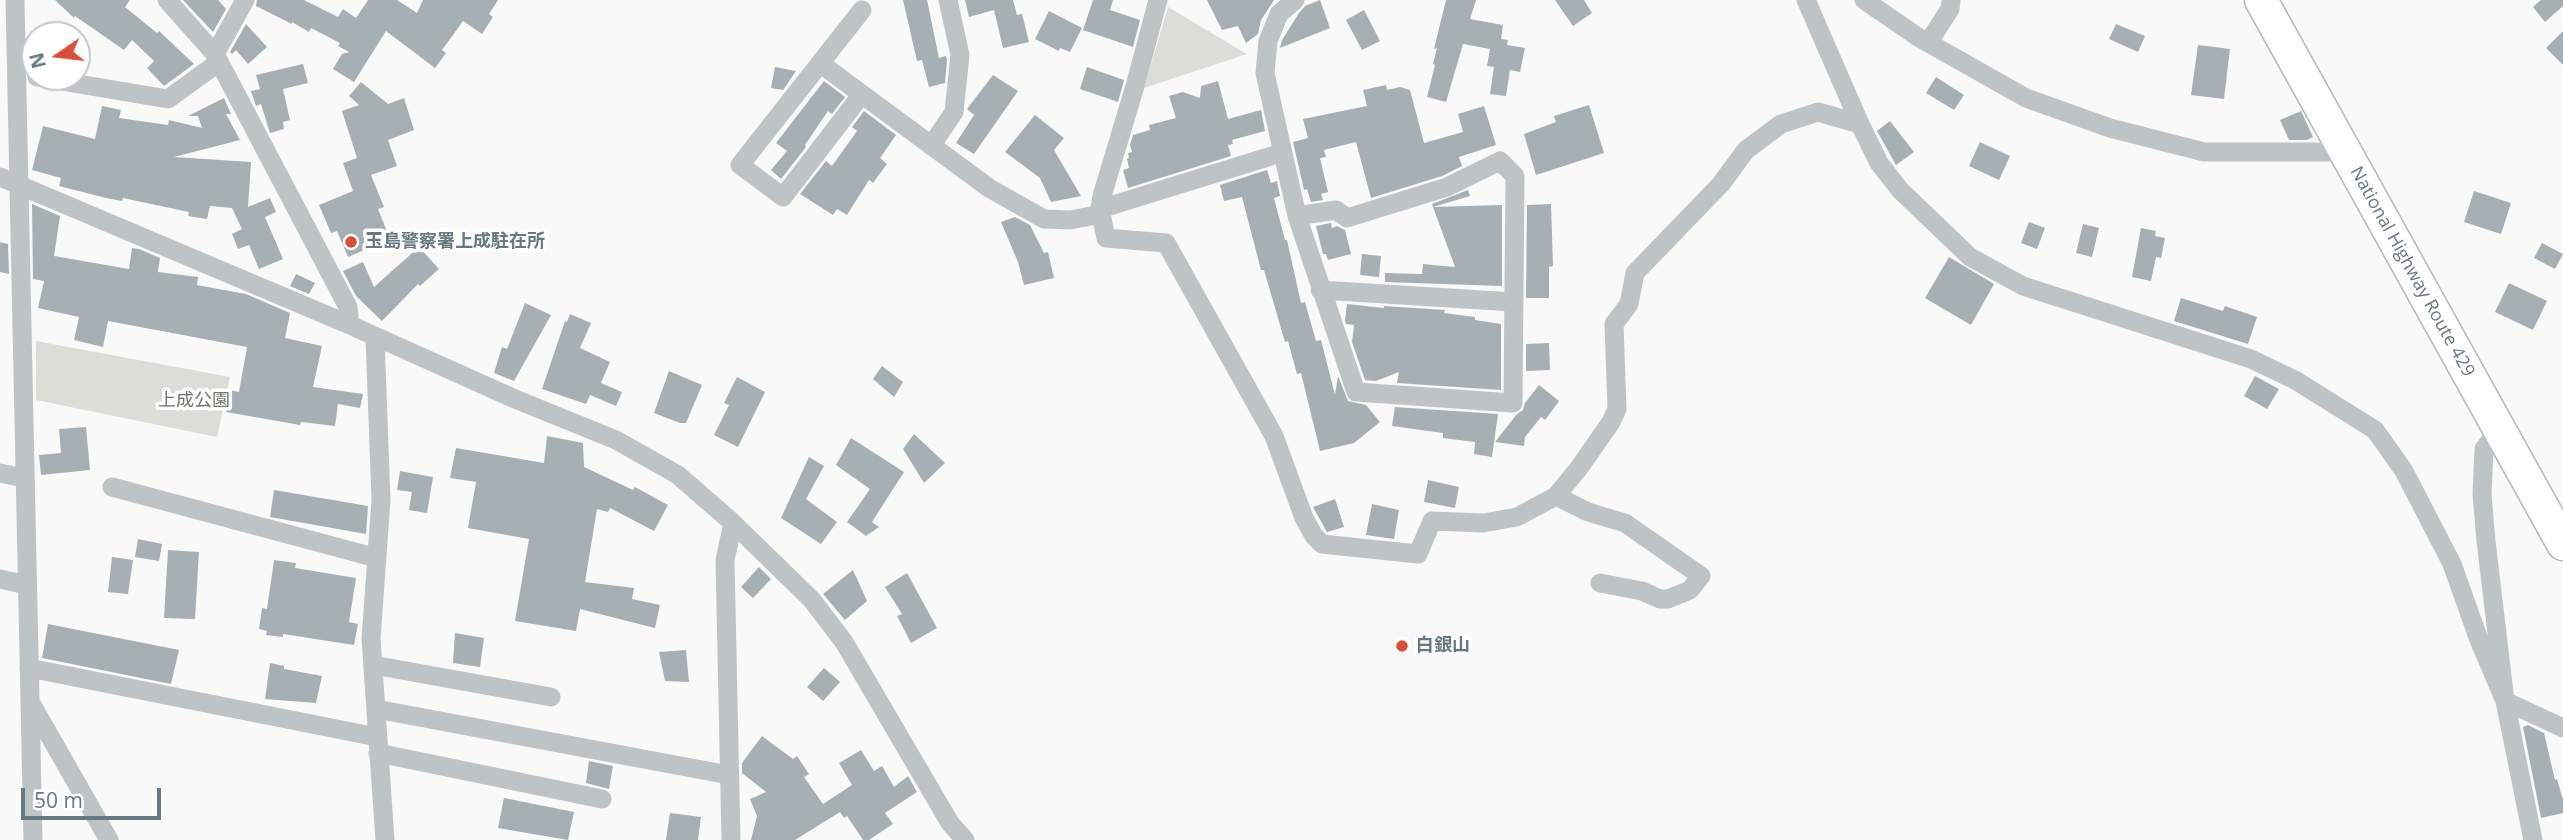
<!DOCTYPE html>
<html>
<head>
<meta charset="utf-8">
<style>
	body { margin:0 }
	#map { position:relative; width:2563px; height:840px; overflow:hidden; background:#f9f9f7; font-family:"Open Sans",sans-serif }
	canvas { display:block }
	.north { position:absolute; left:21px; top:21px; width:70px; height:70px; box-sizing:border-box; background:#fff; border:2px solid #c2c9cc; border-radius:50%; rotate:256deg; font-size:19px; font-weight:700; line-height:28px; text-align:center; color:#667880 }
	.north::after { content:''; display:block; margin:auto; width:24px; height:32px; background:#d74e39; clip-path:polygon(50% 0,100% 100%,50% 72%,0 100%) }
	.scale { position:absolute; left:21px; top:788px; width:140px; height:32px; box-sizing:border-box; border:4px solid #667880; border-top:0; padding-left:9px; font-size:21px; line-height:24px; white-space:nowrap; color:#667880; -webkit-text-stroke:5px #fff; paint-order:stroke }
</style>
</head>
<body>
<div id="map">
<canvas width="2563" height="840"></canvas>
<div class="north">N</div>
<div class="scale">50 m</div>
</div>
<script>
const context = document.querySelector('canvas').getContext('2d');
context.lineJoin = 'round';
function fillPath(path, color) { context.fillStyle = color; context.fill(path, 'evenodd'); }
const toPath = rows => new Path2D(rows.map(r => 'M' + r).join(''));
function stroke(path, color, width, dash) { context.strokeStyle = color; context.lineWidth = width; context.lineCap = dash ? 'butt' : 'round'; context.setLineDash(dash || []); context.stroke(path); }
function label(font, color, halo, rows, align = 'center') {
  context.font = font + ' "Open Sans","Noto Sans JP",sans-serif'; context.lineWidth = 7; context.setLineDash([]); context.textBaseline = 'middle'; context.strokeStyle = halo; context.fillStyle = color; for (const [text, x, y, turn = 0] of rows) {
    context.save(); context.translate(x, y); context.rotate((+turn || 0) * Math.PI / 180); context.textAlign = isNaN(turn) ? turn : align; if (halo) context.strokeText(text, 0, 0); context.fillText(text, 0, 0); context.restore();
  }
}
fillPath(toPath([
	[1168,7,1247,54,1144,88],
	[36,341,230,377,217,437,36,400]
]), '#daded7');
fillPath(toPath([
	[55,0,130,0,125,7,157,33,159,31,194,64,164,86,147,68,154,61,132,40,124,50,75,16,74,18],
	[183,0,218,0,226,9,213,32],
	[257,0,304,0,338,17,343,9,356,18,368,0,397,0,417,13,423,0,498,0,489,14,493,17,482,34,463,21,442,50,446,53,435,68,386,31,354,82,333,69,342,54,349,52,338,46,340,43,311,28,309,32,292,22,292,24,256,6],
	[903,0,927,0,939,58,946,56,947,60,945,83,929,87,922,60,917,61],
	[965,0,1013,0,1017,15,1022,14,1029,42,1003,48,994,10,969,17],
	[1093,0,1113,0,1110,10,1140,20,1133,47,1083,30],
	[1207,0,1274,0,1261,20,1258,34,1246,43,1238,26,1222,30],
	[1320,0,1330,28,1280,48,1282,40,1299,13,1305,6],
	[1446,0,1476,0,1470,19,1503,25,1501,39,1508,40,1507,45,1525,48,1520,72,1510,70,1506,96,1490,94,1494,67,1487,66,1490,49,1463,44,1446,102,1427,97,1435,65,1433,64,1437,48,1434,49],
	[1555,0,1584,0,1592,13,1573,26],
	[2541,0,2563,0,2563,6,2545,22,2533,7],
	[1364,10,1380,41,1362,50,1346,20],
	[1049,11,1082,28,1070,52,1060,48,1059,51,1035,39],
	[246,24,267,47,248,64,236,50,232,54,230,52],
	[2116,24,2145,36,2138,52,2109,39],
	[2563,31,2563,65,2546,48],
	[2198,45,2230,49,2224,99,2191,95],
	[303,64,308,83,283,89,290,120,283,122,284,129,270,133,261,104,256,106,251,91,260,89,256,75],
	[775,67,796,71,783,90,771,88],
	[1087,67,1124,80,1118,102,1080,89],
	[993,75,1018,91,974,154,956,143,974,115,967,109],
	[1936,77,1964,95,1954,110,1926,93],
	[824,81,845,97,832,114,828,111,805,145,806,147,781,179,771,170,787,151,776,143],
	[1218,81,1228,119,1261,110,1265,131,1232,140,1233,144,1228,145,1231,156,1128,188,1123,170,1129,168,1127,159,1129,158,1128,153,1132,152,1130,145,1133,135,1150,130,1149,125,1176,118,1169,96,1183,92,1200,98,1201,86],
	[361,82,388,104,404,98,414,130,388,140,397,166,371,175,384,207,378,209,390,239,348,257,337,231,331,233,319,205,353,191,343,163,357,158,342,111,359,105,349,96],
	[1386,85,1387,90,1400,87,1410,90,1424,143,1463,132,1458,114,1484,106,1496,145,1459,157,1462,166,1442,176,1371,198,1356,142,1324,150,1326,157,1320,158,1328,192,1321,194,1323,200,1311,202,1307,189,1304,190,1293,142,1308,138,1303,119,1367,106,1363,90],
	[224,98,231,114,226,114,240,140,174,157,251,162,248,207,270,198,276,212,265,217,283,259,259,269,249,245,238,249,232,234,242,229,232,208,210,206,207,219,188,216,189,212,123,198,122,201,106,198,59,186,61,178,32,170,43,126,95,139,102,106,121,110,119,118,168,125,169,120,202,128,198,116,188,116],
	[1589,105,1604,153,1536,175,1524,134,1556,122,1554,116],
	[864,111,896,135,880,158,887,164,873,183,869,180,847,215,837,209,833,215,800,194,826,161,832,166,857,131,852,127],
	[2301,111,2313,137,2307,140,2289,140,2280,120],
	[1035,115,1064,138,1054,150,1081,196,1051,202,1040,178,1005,152],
	[1890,121,1914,152,1896,165,1877,131],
	[1980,142,2010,156,1999,180,1969,166],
	[1267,170,1271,183,1277,181,1280,196,1274,198,1285,240,1287,240,1301,303,1305,302,1316,341,1321,340,1335,395,1338,376,1348,401,1366,405,1380,422,1354,443,1320,451,1301,373,1297,374,1288,341,1285,342,1264,270,1261,270,1242,197,1224,201,1220,185],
	[1468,190,1470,196,1433,207,1432,204],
	[2474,191,2511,203,2501,234,2464,222],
	[32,204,60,216,54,256,129,269,132,248,139,249,160,258,158,272,198,277,197,285,246,294,290,313,285,338,322,346,313,387,363,394,360,408,338,404,335,426,301,422,300,425,226,412,230,390,239,392,247,347,108,321,103,347,74,340,79,317,38,308,44,281,33,279],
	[1551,204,1553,266,1549,267,1549,298,1526,298,1527,205],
	[1502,205,1502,286,1385,282,1385,273,1422,274,1423,264,1455,267,1433,207],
	[1015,217,1030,225,1044,253,1048,252,1054,278,1024,285,1018,262,1001,222],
	[2029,222,2045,228,2037,249,2021,243],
	[1331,223,1332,228,1337,226,1345,230,1351,254,1328,260,1326,254,1323,254,1316,226],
	[2083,224,2099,228,2092,257,2076,253],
	[2141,228,2156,231,2155,236,2165,238,2161,258,2156,257,2151,281,2132,277],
	[0,242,8,244,9,274,0,272],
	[2542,243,2563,254,2555,269,2534,258],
	[419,247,439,269,420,286,418,284,382,321,356,296,343,271,363,262,374,287],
	[1362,254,1381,256,1379,277,1360,275],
	[1949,257,1994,284,1971,325,1925,298],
	[296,274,315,283,309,294,290,286],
	[2509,283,2547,301,2533,330,2495,312],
	[2181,298,2223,311,2225,306,2257,317,2248,344,2174,321],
	[525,303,551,315,514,381,494,373,502,347,507,349],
	[1347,304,1384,308,1384,306,1445,310,1444,313,1475,317,1475,320,1501,324,1501,390,1397,383,1399,372,1376,381,1365,380,1352,342,1354,325,1346,324,1345,321],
	[570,314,591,323,580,348,610,362,601,383,622,392,616,406,590,395,586,404,542,389,565,321,567,322],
	[1549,343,1550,370,1526,371,1526,344],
	[882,366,903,382,894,397,873,379],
	[669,371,702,385,686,423,680,423,654,413],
	[2255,376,2279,389,2267,409,2244,396],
	[737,377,765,392,738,447,714,435,729,405,724,403],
	[1539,385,1559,401,1545,420,1541,417,1525,437,1524,446,1495,442,1517,414,1523,410,1525,403],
	[1395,407,1498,414,1492,457,1474,454,1475,442,1443,438,1443,433,1392,426],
	[86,427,90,470,41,475,39,455,61,453,59,429],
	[914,434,945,463,924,483,903,449],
	[547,436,583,443,584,467,633,490,635,487,668,505,654,531,610,508,608,512,597,509,585,582,634,588,632,599,660,605,655,628,580,609,576,631,515,621,529,539,468,528,476,482,450,478,456,448,544,463],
	[851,438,904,472,872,522,879,527,866,536,847,522,870,489,836,465],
	[809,457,824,466,806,499,837,522,821,544,781,518],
	[400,471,433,477,427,513,409,510,412,492,397,490],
	[1428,480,1459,487,1455,508,1424,502],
	[274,490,368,506,366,534,270,517],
	[1335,499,1344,527,1327,532,1313,507],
	[1372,504,1399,510,1394,539,1366,535],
	[138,539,162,544,159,561,135,557],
	[168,550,199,552,195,619,164,618],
	[112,557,133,560,128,594,108,592],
	[274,560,296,563,295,568,356,578,349,622,358,624,354,645,283,634,283,637,266,635,267,631,259,629,262,608,267,609],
	[759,567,771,579,753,598,741,587],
	[853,570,867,601,845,620,823,594],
	[907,573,937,628,911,643,897,616,902,614,885,587],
	[48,624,179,650,171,684,42,658],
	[455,633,484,638,480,667,453,663],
	[686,650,689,682,665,681,659,652],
	[270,663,284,666,284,669,322,676,316,703,265,699],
	[824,668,840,682,823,701,807,687],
	[2528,725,2544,733,2555,780,2557,779,2563,800,2563,813,2541,818,2523,727],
	[762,736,793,759,797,756,809,774,804,777,823,804,852,785,839,763,861,750,874,771,882,766,894,787,908,776,917,792,885,813,893,824,869,840,863,840,847,816,844,818,840,812,795,840,751,840,757,816,750,799,766,792,742,773,742,763],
	[589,761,613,766,609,789,586,783],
	[504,798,574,812,568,840,498,828],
	[670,813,701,817,698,840,666,840]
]), '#a6b0b4');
const trunk = toPath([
	[2261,0,2563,544]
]);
stroke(trunk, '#b4b9bb', 35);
stroke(toPath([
	[15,0,33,840],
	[167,0,215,54,348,307,350,325],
	[1158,0,1135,86,1102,196,1100,209,1106,238,1166,243,1274,436,1304,518,1314,536,1322,544,1418,554,1432,521,1483,523,1517,517,1556,496,1579,468,1611,422,1617,409,1614,324,1629,304,1635,273,1721,184,1746,150,1781,124,1818,112,1860,124],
	[1295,0,1279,14,1268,41,1265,73,1297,216,1356,392,1513,403,1515,176,1500,161,1447,187,1347,218,1336,210,1297,216],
	[1806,0,1860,124,1879,163,1900,190,1970,257,2023,286,2251,359,2295,380,2375,430,2404,471,2452,564,2479,640,2505,701,2563,728],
	[1864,0,1918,37,2026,98,2110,128,2204,152,2345,152],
	[1928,43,1950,9,1951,0],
	[215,54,245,0],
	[821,64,989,188,1044,219,1070,220,1096,215,1100,209,1281,153],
	[37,77,168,99,219,62],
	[862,94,783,197,740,165,862,10],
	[931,146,954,112,960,55,948,0],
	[0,177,350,325,515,399,616,440,678,475,733,523,812,600,844,642,950,823,965,840],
	[1320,290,1514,302],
	[375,338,381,500,371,639,385,840],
	[2499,429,2484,449,2482,494,2486,541,2505,701,2533,840],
	[0,473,24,478],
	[112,487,377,558],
	[1556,496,1588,512,1625,523,1701,576,1690,590,1668,599,1660,599,1642,591,1600,583],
	[0,579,27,585],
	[373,665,551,697],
	[29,668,377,737],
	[32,705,109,840],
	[376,709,729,775],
	[378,753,602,799],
	[731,840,725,560,733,523]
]), '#bec4c6', 19);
stroke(trunk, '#fff', 32);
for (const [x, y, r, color] of [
	[351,242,7,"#d74e39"],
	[1402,646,7,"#d74e39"]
]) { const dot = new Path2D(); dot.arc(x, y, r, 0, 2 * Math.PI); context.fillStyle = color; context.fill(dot); stroke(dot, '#fff', 2.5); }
label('bold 18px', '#667880', '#fff', [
	["玉島警察署上成駐在所",365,242],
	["白銀山",1416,646]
], 'left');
label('18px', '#667880', '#fff', [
	["National Highway Route 429",2412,272,61]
]);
label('18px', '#6a7965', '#fff', [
	["上成公園",194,401]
]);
</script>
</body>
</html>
